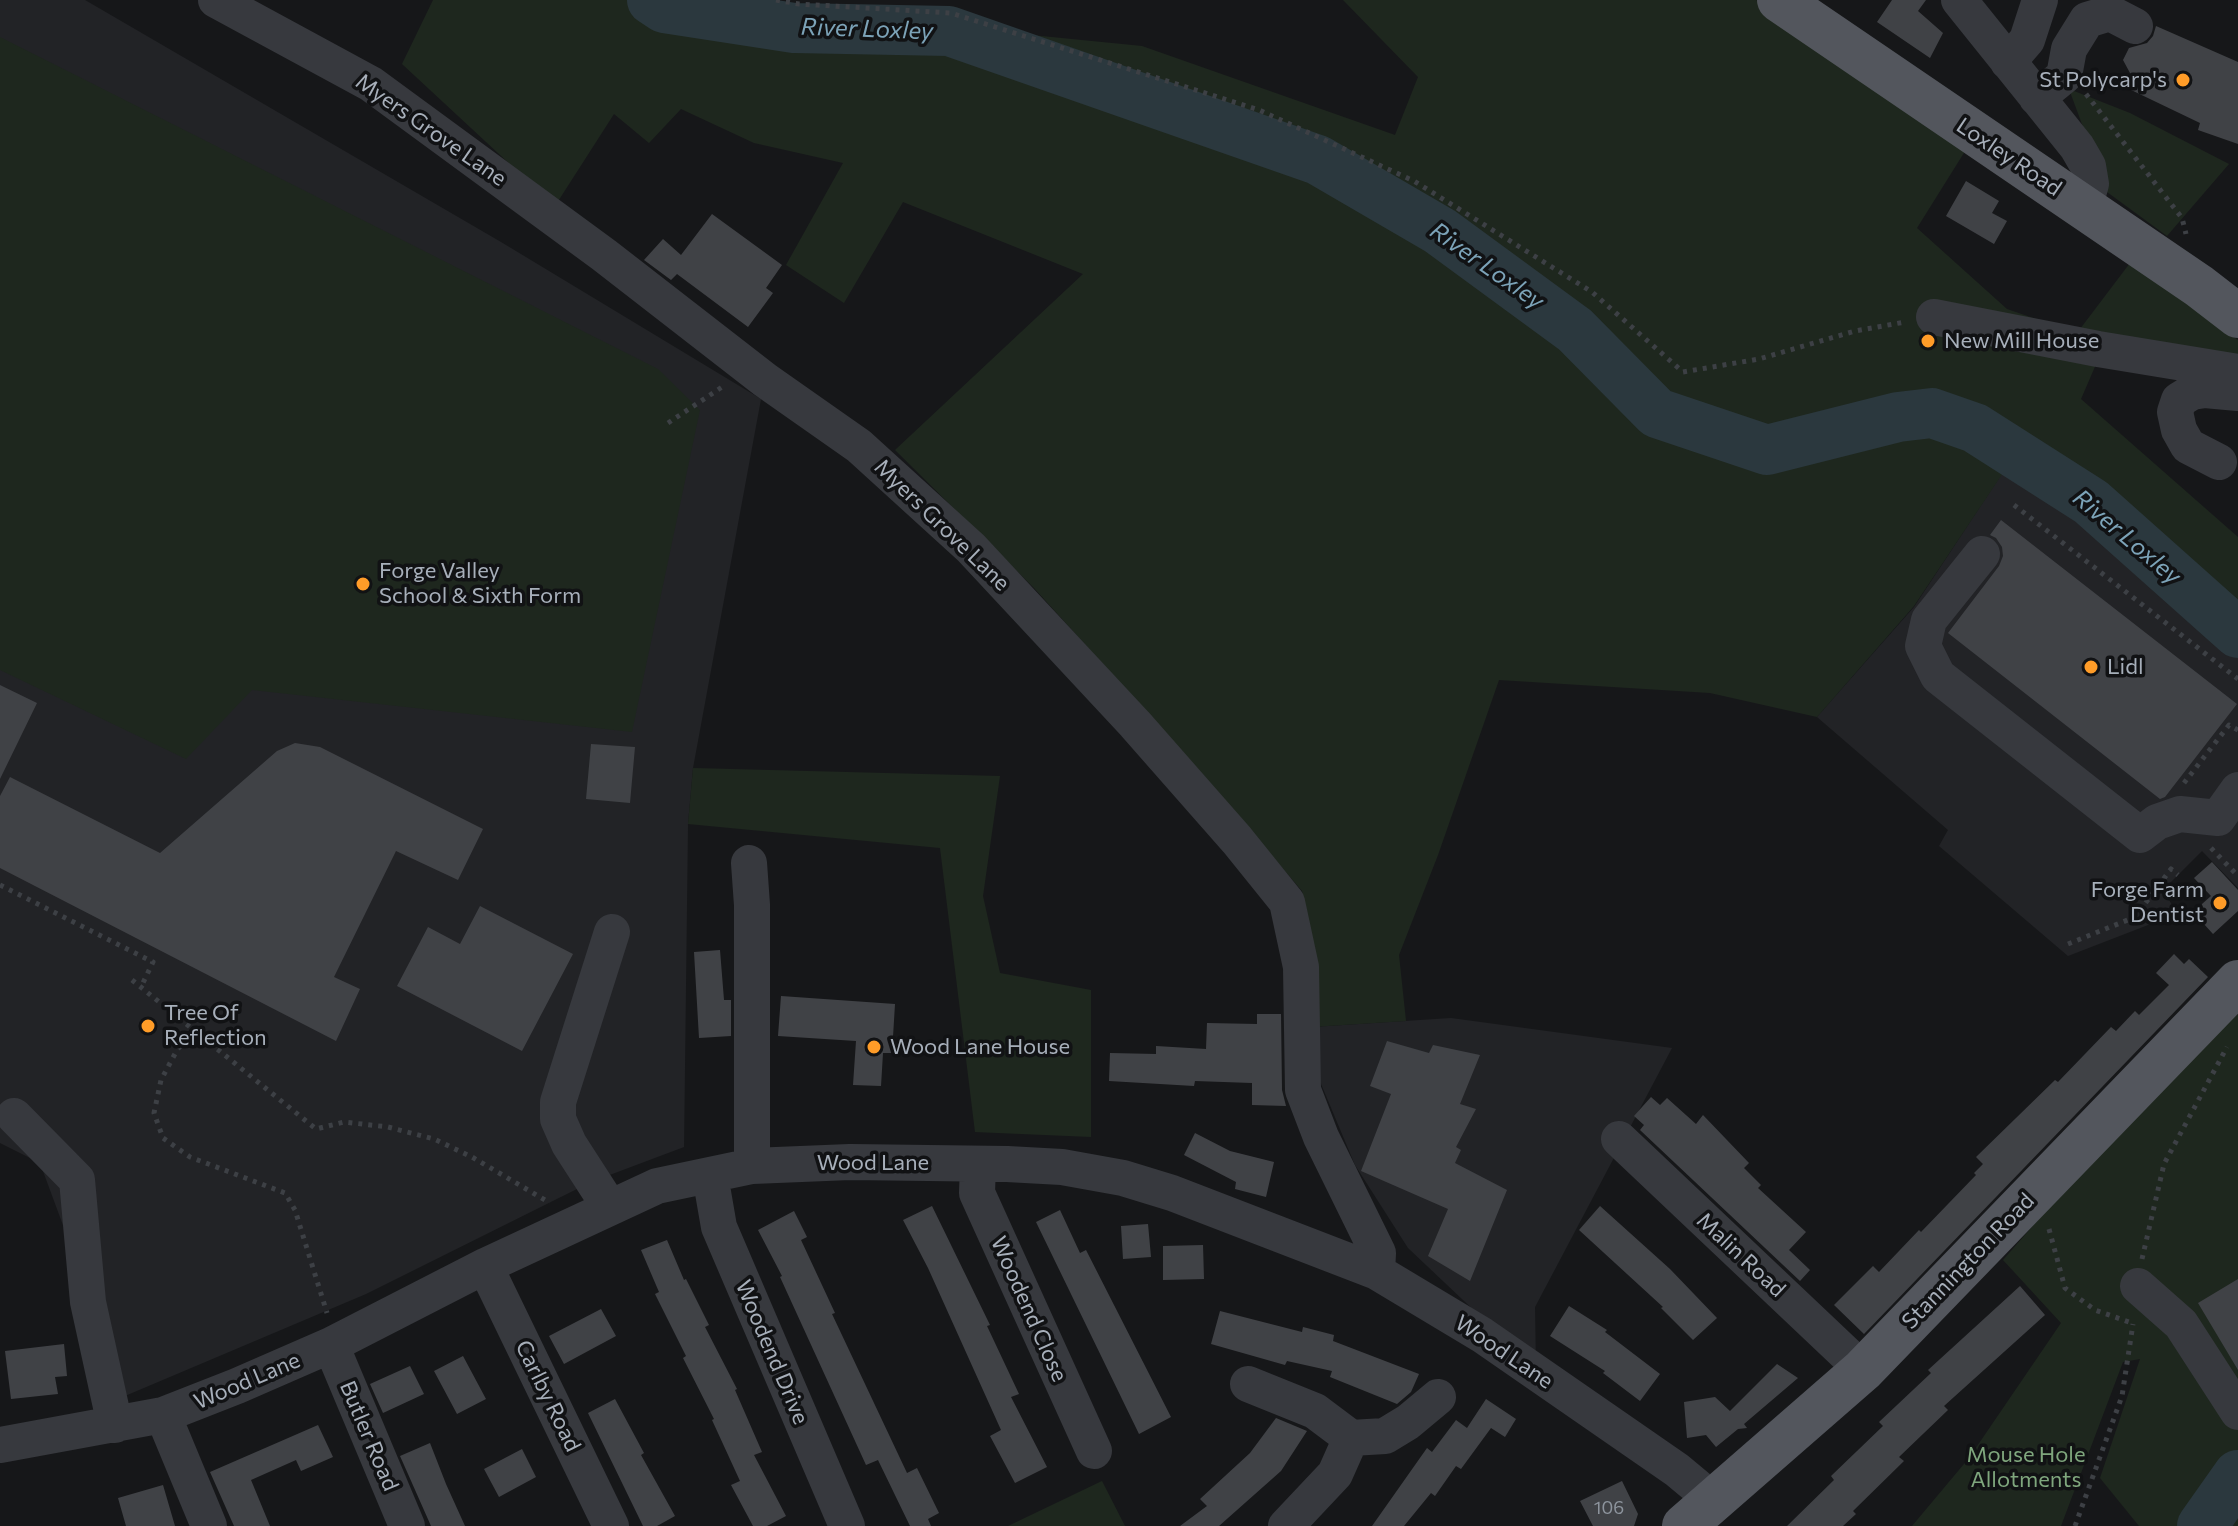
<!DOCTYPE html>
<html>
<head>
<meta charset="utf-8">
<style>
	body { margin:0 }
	canvas { display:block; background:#161719 }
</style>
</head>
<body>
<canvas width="2238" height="1526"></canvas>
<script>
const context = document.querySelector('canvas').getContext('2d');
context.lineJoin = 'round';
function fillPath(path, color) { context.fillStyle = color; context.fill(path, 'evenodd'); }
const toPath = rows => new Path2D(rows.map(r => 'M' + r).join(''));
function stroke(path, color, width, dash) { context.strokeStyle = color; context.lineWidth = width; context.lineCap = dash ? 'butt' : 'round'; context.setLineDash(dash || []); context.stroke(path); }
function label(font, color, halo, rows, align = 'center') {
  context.font = font + ' Commissioner,sans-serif'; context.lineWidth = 7; context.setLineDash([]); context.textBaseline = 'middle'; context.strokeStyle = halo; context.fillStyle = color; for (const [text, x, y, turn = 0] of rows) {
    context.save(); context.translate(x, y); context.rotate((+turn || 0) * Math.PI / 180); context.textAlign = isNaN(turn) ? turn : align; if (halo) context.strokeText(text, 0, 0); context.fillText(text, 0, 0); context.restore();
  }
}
fillPath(toPath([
	[0,0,85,0,501,242,761,399,693,768,688,824,684,1147,591,1182,366,1294,106,1404,84,1282,40,1163,0,1143],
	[2007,466,2238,646,2238,888,2202,851,2163,890,2172,905,2161,920,2068,956,1939,846,1948,830,1817,717,1914,607],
	[1451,1018,1672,1048,1535,1307,1536,1369,1408,1248,1355,1165,1319,1079,1312,1027]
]), '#222326');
fillPath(toPath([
	[433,0,707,0,777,30,873,37,961,28,1142,46,1395,135,1418,77,1343,0,1756,0,1967,148,1917,228,2007,309,2077,333,2130,263,2238,340,2238,371,2097,362,2081,399,2238,537,2238,646,2007,467,1914,606,1817,717,1710,693,1499,680,1438,855,1399,955,1406,1021,1312,1027,1315,951,1302,891,1195,766,1034,588,895,450,1083,274,903,202,844,303,786,265,843,163,754,143,681,109,649,143,614,114,555,206,402,64],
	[0,37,658,369,700,410,632,732,252,690,186,759,0,670],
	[2069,89,2130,113,2229,164,2167,236,2107,192],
	[693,768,1000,776,983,896,1000,973,1091,990,1091,1137,975,1132,940,848,688,824],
	[2238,1012,2238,1526,2139,1526,2100,1478,2140,1359,2123,1362,2061,1526,1912,1526,1969,1458,2061,1323,2003,1260,2080,1172],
	[1102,1481,1125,1526,1008,1526]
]), '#1e271e');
stroke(toPath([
	[652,0,664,8,794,28,949,31,1318,160,1440,231,1575,330,1657,413,1767,450,1898,417,1932,413,1975,428,2091,502,2238,633],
	[2202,1526,2238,1475]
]), '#2b383e', 50);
fillPath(toPath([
	[1892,0,1926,0,1918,11,1943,33,1930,58,1877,22],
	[2156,26,2238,62,2238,144,2198,130,2200,123,2127,88,2130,73,2123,60,2129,48,2147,43,2153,36],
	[1966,181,1999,201,1992,213,2007,221,1994,244,1946,216],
	[712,214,782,265,766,288,773,293,748,327,677,274,671,280,644,260,663,239,681,255],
	[2001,520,2237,704,2165,797,2160,799,1948,633,1999,566,2003,556,2002,547,1996,538,1990,535],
	[0,685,37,703,0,779],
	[295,743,320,747,483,829,458,880,396,851,334,977,360,989,336,1041,0,868,0,796,10,777,160,853,277,751],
	[591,744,635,747,630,803,586,799],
	[2212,862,2238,890,2238,911,2213,934,2193,912,2211,896,2194,878],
	[480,906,573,954,522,1051,397,986,428,927,460,944],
	[720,950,724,1000,731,1000,731,1036,699,1038,694,952],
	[2174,954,2184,964,2189,959,2208,977,1864,1334,1834,1305,1873,1266,1879,1272,1919,1230,1921,1232,1976,1175,1974,1173,1983,1164,1976,1157,2055,1080,2058,1082,2111,1027,2116,1031,2135,1011,2139,1015,2169,985,2156,973],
	[781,996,895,1004,892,1053,883,1053,881,1086,853,1085,856,1041,778,1036],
	[1257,1014,1281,1014,1282,1090,1286,1106,1252,1105,1252,1083,1195,1081,1194,1086,1109,1081,1110,1053,1156,1054,1156,1046,1206,1049,1207,1023,1257,1024],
	[1387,1041,1429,1053,1433,1045,1480,1055,1460,1104,1476,1109,1456,1147,1461,1150,1455,1163,1507,1190,1470,1281,1428,1256,1448,1209,1361,1171,1391,1094,1370,1086],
	[1651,1097,1660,1105,1667,1098,1696,1124,1703,1115,1749,1163,1744,1168,1761,1185,1758,1188,1806,1232,1789,1250,1810,1270,1800,1281,1640,1130,1644,1125,1634,1116],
	[1195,1133,1230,1151,1274,1162,1266,1197,1235,1189,1236,1182,1184,1155],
	[932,1206,990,1325,987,1326,1019,1394,1011,1397,1047,1467,1015,1483,990,1436,1001,1430,928,1268,903,1220],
	[1600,1206,1670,1269,1717,1318,1693,1340,1661,1308,1663,1307,1579,1230],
	[1060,1210,1080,1253,1086,1250,1171,1417,1139,1434,1036,1222],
	[794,1211,807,1237,801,1240,835,1313,832,1314,907,1473,917,1468,939,1513,928,1519,931,1526,910,1526,878,1460,866,1465,780,1277,782,1276,758,1230],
	[1148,1224,1151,1257,1123,1259,1121,1226],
	[667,1240,684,1280,686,1279,709,1325,705,1327,737,1389,735,1390,762,1452,754,1455,786,1516,767,1526,753,1526,731,1485,740,1481,712,1420,714,1419,683,1358,686,1356,655,1294,659,1292,641,1250],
	[1203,1245,1204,1279,1163,1280,1163,1246],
	[2238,1279,2238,1370,2198,1303],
	[2020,1286,2045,1315,1944,1406,1948,1410,1899,1457,1904,1461,1853,1511,1856,1514,1843,1526,1787,1526,1834,1480,1831,1476,1883,1426,1879,1422,1931,1373,1928,1370],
	[1569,1306,1607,1330,1605,1332,1660,1374,1640,1401,1603,1373,1605,1371,1550,1336],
	[601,1309,616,1336,564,1364,549,1336],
	[1220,1311,1302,1332,1303,1327,1334,1335,1333,1341,1419,1374,1411,1392,1397,1404,1330,1377,1332,1371,1287,1361,1285,1365,1211,1344],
	[64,1344,67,1376,55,1377,58,1394,11,1399,5,1351],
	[463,1356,486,1399,457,1414,434,1371],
	[1777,1364,1798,1378,1744,1424,1747,1428,1738,1429,1716,1447,1706,1435,1687,1438,1684,1402,1715,1397,1730,1411],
	[410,1366,424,1394,383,1413,370,1384],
	[615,1399,644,1453,641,1455,675,1516,657,1526,643,1526,588,1413],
	[1486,1399,1516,1419,1505,1437,1491,1428,1461,1469,1456,1466,1435,1496,1431,1493,1404,1526,1372,1526,1427,1448,1432,1452,1456,1420,1467,1428],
	[1276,1418,1307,1431,1281,1471,1219,1526,1180,1526,1207,1506,1200,1499,1250,1453],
	[318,1425,333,1457,301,1471,296,1460,251,1480,270,1526,234,1526,210,1472],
	[430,1443,446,1484,465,1526,431,1526,408,1474,400,1456],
	[522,1449,536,1477,499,1497,484,1469],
	[1622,1481,1638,1514,1634,1526,1593,1526,1580,1501],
	[163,1485,175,1526,126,1526,118,1498]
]), '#404246');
stroke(toPath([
	[776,0,799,4,951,13,1259,110,1414,181,1592,292,1683,372,1759,359,1855,331,1905,322],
	[2086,94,2182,218,2186,234],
	[668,423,725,385],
	[2014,505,2238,679],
	[2184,783,2229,725,2238,730],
	[2211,848,2238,876],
	[0,885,153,962,141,987],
	[2068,944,2135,917,2171,869,2178,875],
	[132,980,316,1129,344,1122,388,1127,434,1139,472,1157,550,1203],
	[194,1031,177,1050,161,1080,154,1113,163,1138,190,1157,285,1193,295,1210,327,1313],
	[2049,1229,2065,1288,2095,1310,2129,1322],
	[2142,1259,2164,1164,2227,1047],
	[2075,1526,2122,1396,2133,1324]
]), '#3d4045', 5, [4, 6]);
stroke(toPath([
	[216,0,371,84,604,255,765,380,859,446,971,548,1135,724,1237,840,1287,902,1301,967,1303,1090,1321,1137,1378,1253,1377,1272],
	[1959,0,2077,147,2088,166,2091,184,2084,209],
	[2008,62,2027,40,2040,0],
	[2037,98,2064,76,2069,49,2087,20,2110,13,2135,26],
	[1934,317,2098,349,2238,372],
	[2219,462,2188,446,2179,430,2175,412,2179,400,2192,392,2205,390,2238,393],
	[1982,554,1929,620,1923,646,1938,676,2140,835,2157,822,2180,814,2218,818,2238,790],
	[749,863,752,905,752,1166],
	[14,1116,77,1180,88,1302,115,1425],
	[1619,1139,1863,1370],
	[978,1164,977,1193,1094,1451],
	[710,1175,719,1227,847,1526],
	[609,1206,569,1144,558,1119,558,1102,612,932],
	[485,1266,611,1526],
	[2138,1286,2181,1324,2238,1412],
	[331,1345,407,1526],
	[1248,1384,1315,1411,1351,1438,1335,1474,1286,1526],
	[163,1415,209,1526],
	[1351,1438,1385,1436,1408,1422,1438,1397],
	[0,1445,163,1415,237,1386,331,1345,485,1266,657,1186,752,1166,850,1162,1007,1164,1062,1167,1123,1178,1172,1193,1377,1272,1482,1335,1677,1470,1713,1500]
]), '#37393e', 36);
stroke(toPath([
	[1779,0,2199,286,2238,316],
	[1684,1526,1863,1370,2238,982]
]), '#53565d', 44);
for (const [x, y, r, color] of [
	[2183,80,8,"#ff9c28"],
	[1928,341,8,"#ff9c28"],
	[363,584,8,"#ff9c28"],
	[2091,667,8,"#ff9c28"],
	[2220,903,8,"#ff9c28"],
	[148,1026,8,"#ff9c28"],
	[874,1047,8,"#ff9c28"]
]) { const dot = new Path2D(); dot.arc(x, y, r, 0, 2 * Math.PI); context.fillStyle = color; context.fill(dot); stroke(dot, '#111214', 3); }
label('18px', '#8d949d', null, [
	["106",1609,1508]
]);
label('22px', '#a7afba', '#111214', [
	["St Polycarp's",2167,80,"right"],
	["New Mill House",1944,341],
	["Forge Valley",379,571],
	["School & Sixth Form",379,596],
	["Lidl",2107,667],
	["Forge Farm",2204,890,"right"],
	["Dentist",2204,915,"right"],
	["Tree Of",164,1013],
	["Reflection",164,1038],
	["Wood Lane House",890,1047]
], 'left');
label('22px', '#a7afba', '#111214', [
	["Myers Grove Lane",431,130,35],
	["Loxley Road",2009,157,34],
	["Myers Grove Lane",942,525,44],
	["Wood Lane",873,1163],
	["Malin Road",1741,1255,43],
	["Stannington Road",1968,1261,-46],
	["Woodend Close",1029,1309,66],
	["Woodend Drive",772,1352,67],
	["Wood Lane",1504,1352,34],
	["Wood Lane",247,1381,-23],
	["Carlby Road",548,1396,64],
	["Butler Road",369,1436,67]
]);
label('22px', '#7fa67d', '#111214', [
	["Mouse Hole",2026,1455],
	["Allotments",2026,1480]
]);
label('italic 24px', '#7ca3b8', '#111214', [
	["River Loxley",867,29,2],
	["River Loxley",1487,266,35],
	["River Loxley",2127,537,40]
]);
</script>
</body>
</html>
